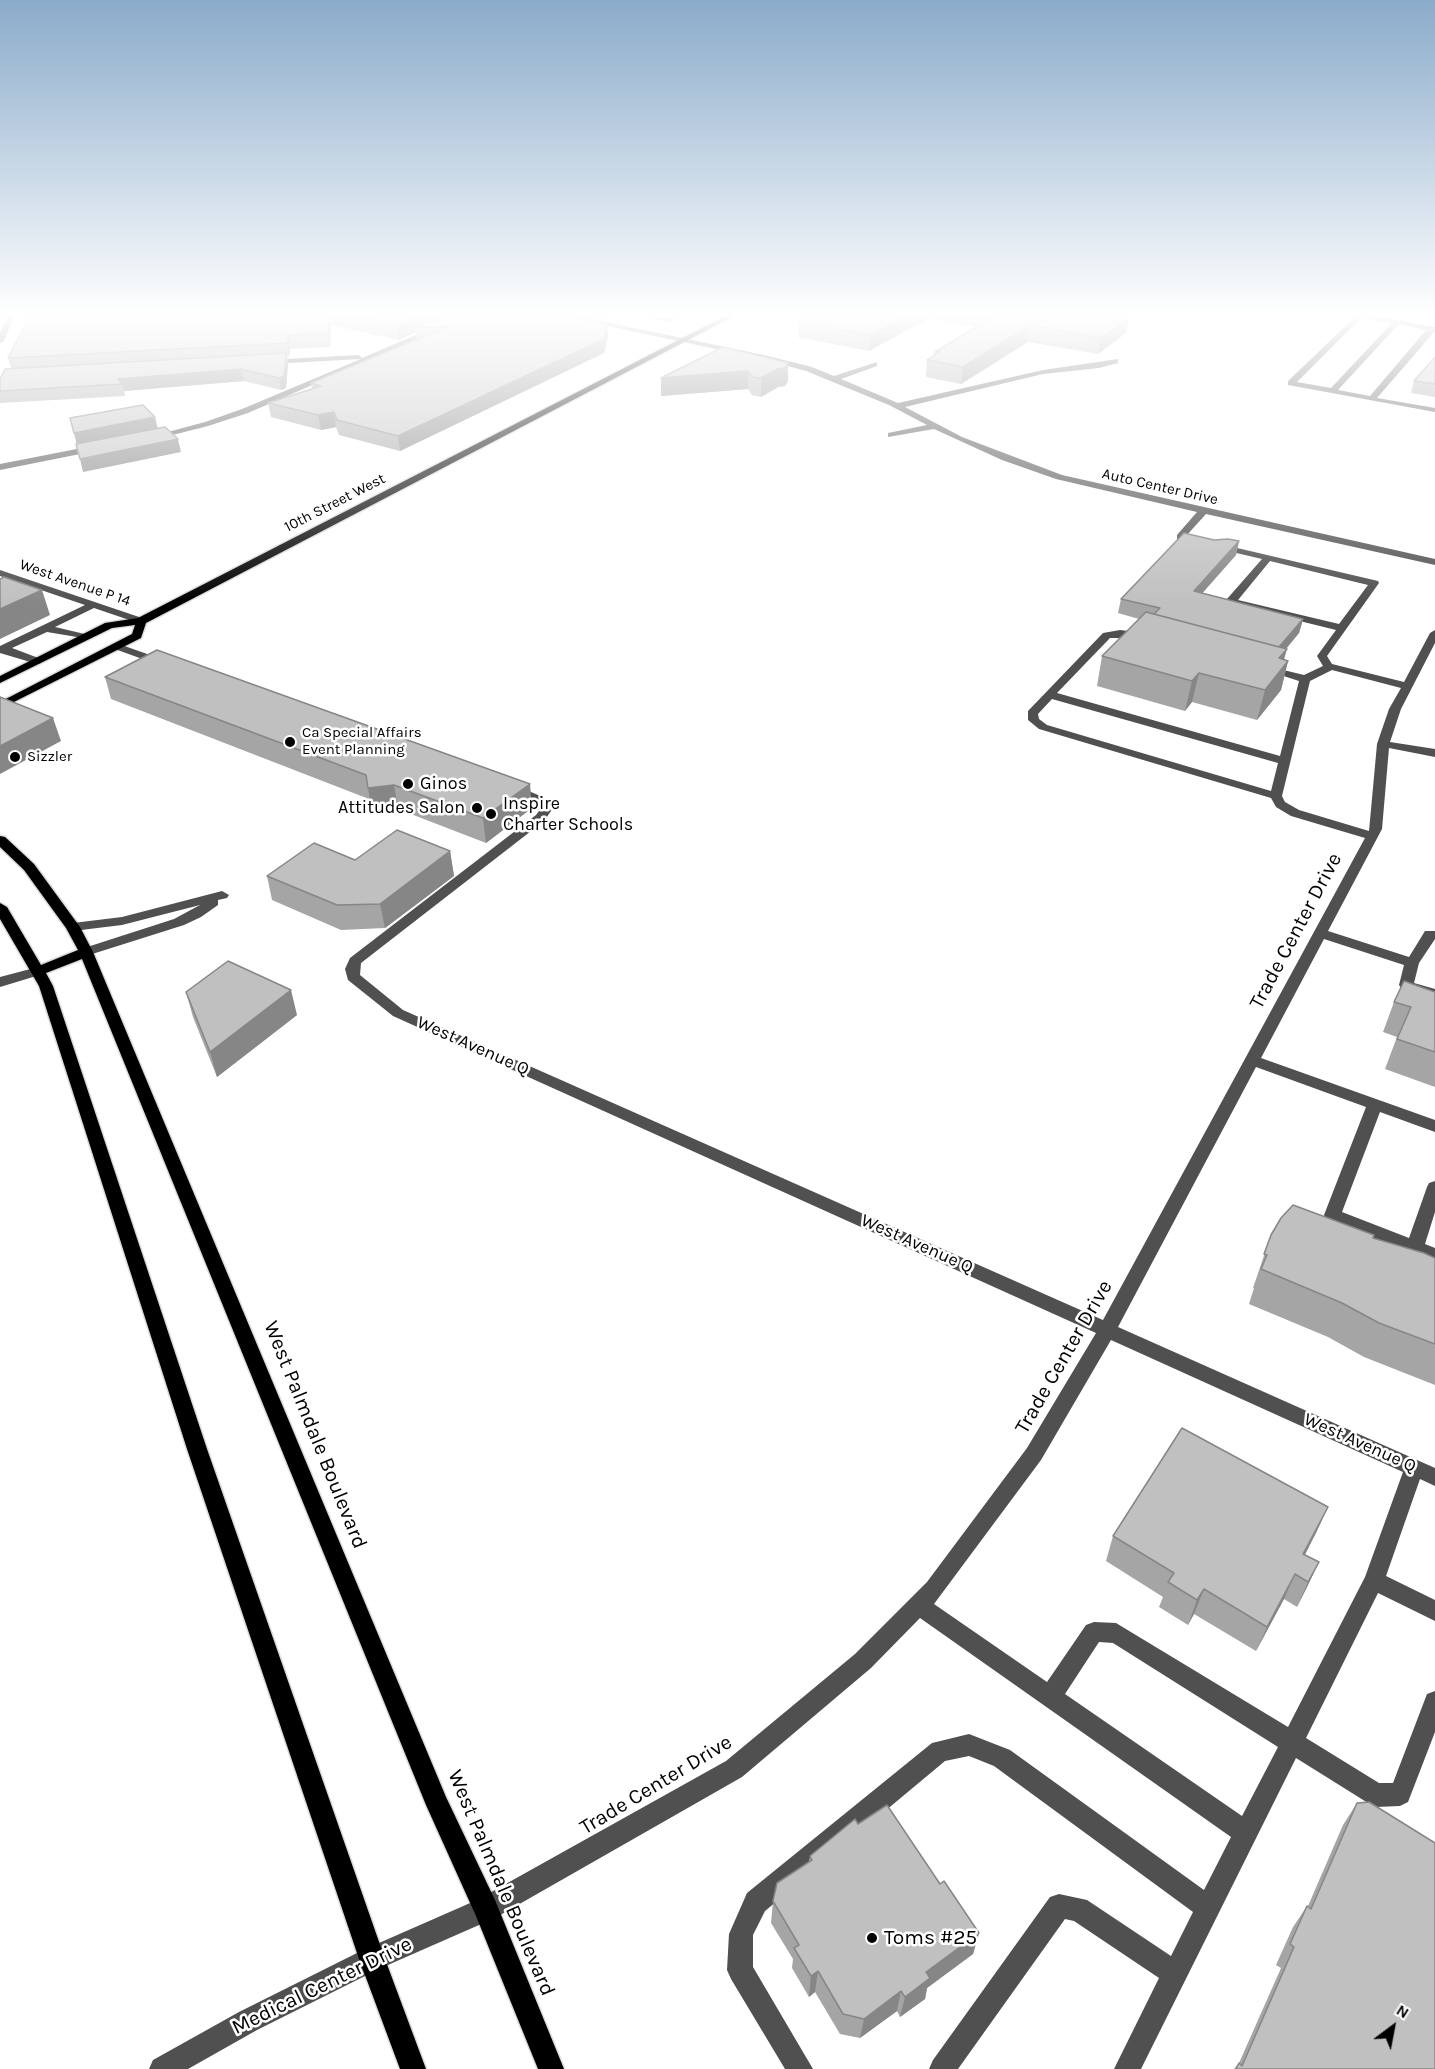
<!DOCTYPE html>
<html>
<head>
<meta charset="utf-8">
<style>
	body { margin:0 }
	#map { position:relative; width:1435px; height:2069px; overflow:hidden; background:#fff; font-family:Karla,sans-serif }
	canvas { display:block }
	.north { position:absolute; left:1363px; top:1997px; width:60px; height:60px; -webkit-text-stroke:4px #fff; paint-order:stroke; rotate:32deg; font-size:16px; font-weight:700; line-height:24px; text-align:center; color:#000 }
	.north::after { content:''; display:block; margin:auto; width:21px; height:27px; background:#000; clip-path:polygon(50% 0,100% 100%,50% 72%,0 100%) }
</style>
</head>
<body>
<div id="map">
<canvas width="1435" height="2069"></canvas>
<div class="north">N</div>
</div>
<script>
const context = document.querySelector('canvas').getContext('2d');
context.lineJoin = 'round';
const toPath = rows => new Path2D(rows.map(r => 'M' + r).join(''));
function stroke(path, color, width, dash) { context.strokeStyle = color; context.lineWidth = width; context.lineCap = dash ? 'butt' : 'round'; context.setLineDash(dash || []); context.stroke(path); }
function fillPath(path, color) { context.fillStyle = color; context.fill(path, 'evenodd'); }
function label(font, color, halo, rows, align = 'center') {
  context.font = font + ' Karla,sans-serif'; context.lineWidth = 5; context.setLineDash([]); context.textBaseline = 'middle'; context.strokeStyle = halo; context.fillStyle = color; for (const [text, x, y, turn = 0] of rows) {
    context.save(); context.translate(x, y); context.rotate((+turn || 0) * Math.PI / 180); context.textAlign = isNaN(turn) ? turn : align; if (halo) context.strokeText(text, 0, 0); context.fillText(text, 0, 0); context.restore();
  }
}
const major = toPath([
	[729,314,738,314,146,623,141,638,0,709,0,702,132,634,135,625,112,628,0,683,0,676,105,623,138,618,729,314],
	[0,836,5,837,34,864,80,927,93,952,446,1797,495,1900,564,2069,538,2069,476,1916,426,1805,82,959,46,973,53,986,207,1449,385,1959,426,2069,400,2069,359,1959,187,1449,39,986,0,919,0,903,7,907,41,965,78,950,66,928,24,870,0,847,0,836]
]);
stroke(major, '#dbdbdb', 3);
fillPath(toPath([
	[8,314,15,314,4,341,0,343,0,333,8,314],
	[465,314,475,314,248,413,208,426,153,440,149,437,205,422,242,409,361,359,270,364,266,362,267,360,359,355,362,358,465,314],
	[551,314,567,314,764,355,812,367,834,376,877,362,877,366,841,379,898,403,1043,370,1118,359,1118,363,1099,368,1043,374,905,407,962,437,1062,475,1435,559,1435,565,1206,514,1186,536,1378,581,1379,583,1327,656,1332,664,1404,682,1430,633,1435,630,1435,643,1401,709,1390,742,1435,749,1435,757,1389,748,1382,829,1328,931,1409,957,1425,931,1435,931,1435,939,1419,963,1414,983,1435,989,1435,999,1401,988,1399,985,1404,965,1324,939,1261,1058,1435,1120,1435,1132,1380,1112,1342,1212,1409,1238,1427,1187,1429,1183,1435,1181,1435,1212,1425,1244,1435,1248,1435,1262,1326,1219,1324,1215,1366,1107,1256,1067,1118,1327,1435,1468,1435,1486,1420,1479,1386,1576,1435,1600,1435,1621,1378,1593,1306,1738,1379,1783,1393,1783,1427,1694,1435,1691,1435,1732,1408,1802,1400,1806,1376,1807,1368,1803,1296,1758,1141,2069,1114,2069,1159,1978,1074,1921,1065,1919,958,2069,929,2069,933,2060,1050,1897,1059,1894,1087,1900,1171,1956,1193,1912,994,1766,969,1756,945,1761,765,1911,753,1935,753,1967,813,2069,785,2069,731,1979,727,1970,729,1934,747,1893,932,1743,969,1734,1010,1750,1204,1890,1231,1837,920,1618,871,1668,742,1777,495,1918,381,1968,257,2030,188,2069,149,2069,153,2060,239,2012,363,1950,477,1900,726,1761,855,1654,927,1582,1027,1448,1096,1333,393,1016,348,980,345,969,350,958,536,815,539,811,536,803,509,792,509,786,517,786,545,798,551,811,544,821,361,963,360,975,403,1010,1103,1320,1365,838,1291,816,1276,807,1271,798,1039,729,1028,720,1028,711,1103,633,1120,630,1143,633,1148,636,1147,638,1110,638,1057,693,1280,756,1299,681,1262,669,1267,666,1304,675,1323,666,1317,656,1336,630,1227,603,1227,599,1262,559,1177,539,1177,535,1197,512,1056,479,1002,460,934,429,888,437,888,433,927,425,889,405,806,371,763,359,551,314],
	[1270,561,1368,585,1339,624,1238,600,1270,561],
	[1332,670,1401,688,1389,709,1377,744,1369,831,1299,810,1285,802,1282,796,1310,681,1332,670],
	[1052,699,1278,763,1271,791,1047,725,1039,719,1038,714,1052,699],
	[1111,1340,1403,1472,1365,1577,1288,1727,1116,1623,1094,1622,1086,1625,1047,1682,934,1604,1041,1460,1111,1340],
	[1099,1642,1113,1643,1278,1747,1242,1816,1065,1694,1099,1642],
	[634,314,667,318,673,314,682,314,668,322,634,314],
	[1363,314,1435,327,1435,331,1377,398,1435,408,1435,412,1288,385,1288,381,1357,315,1363,314],
	[1361,318,1392,323,1331,388,1297,382,1361,318],
	[1399,324,1426,330,1370,396,1338,390,1399,324],
	[97,445,101,448,100,450,0,470,0,464,97,445],
	[0,570,145,619,146,621,141,624,94,608,55,627,89,635,89,639,47,632,12,648,41,659,41,663,37,664,0,653,0,646,85,605,0,576,0,570],
	[116,643,167,661,168,663,163,666,159,665,112,648,111,646,116,643],
	[222,891,229,895,227,898,218,900,218,905,201,917,184,925,86,956,79,952,81,949,174,919,200,905,122,925,73,931,66,927,73,923,122,917,222,891],
	[38,967,43,968,45,971,43,974,0,987,0,977,38,967]
]), '#505050');
fillPath(major, '#000');
fillPath(toPath([
	[31,314,612,314,612,317,606,320,594,317,594,321,607,324,608,337,604,353,400,451,339,435,336,427,321,430,271,417,268,403,312,389,311,383,417,340,416,332,399,340,331,325,330,347,290,349,289,357,287,357,288,365,286,388,281,390,244,381,124,391,125,396,0,403,0,379,11,368,8,358],
	[811,314,1116,314,1126,333,1098,354,1028,342,961,384,926,377,927,360,935,355,935,352,976,327,929,318,869,351,798,337,798,321],
	[723,347,788,381,785,386,778,387,761,397,752,395,748,389,661,396,661,378],
	[1435,357,1435,397,1411,393,1414,381],
	[1214,540,1239,541,1236,555,1202,593,1303,619,1299,633,1286,648,1284,659,1288,661,1281,690,1257,720,1192,702,1185,711,1097,686,1102,656,1139,619,1118,613,1121,599],
	[105,677,532,808,486,843,398,809,372,812,369,799,111,699],
	[450,851,454,876,385,928,341,930,272,900,267,876,355,860],
	[186,992,297,1015,217,1077,193,1017],
	[1435,992,1435,1087,1385,1069,1397,1037,1383,1032,1394,1002],
	[1271,1235,1373,1238,1435,1258,1435,1385,1364,1357,1328,1337,1249,1304,1254,1288,1253,1288],
	[1328,1507,1305,1555,1319,1562,1307,1587,1297,1607,1284,1599,1256,1651,1194,1614,1188,1625,1159,1607,1163,1597,1106,1561,1113,1536],
	[1357,1803,1435,2069,1234,2069,1239,2063,1281,1968,1276,1965,1293,1927,1307,1906,1308,1906,1343,1825],
	[858,1824,940,1884,979,1933,973,1954,927,1988,925,1999,900,2017,897,2011,860,2038,840,2034,815,1992,809,1997,792,1968,793,1959,771,1923,773,1901,809,1861,810,1856]
]), '#a5a5a5');
fillPath(toPath([
	[329,314,331,325,330,347,328,333],
	[425,314,458,314,416,328,416,332,399,340,398,326],
	[589,314,594,314,595,326,580,318],
	[606,314,612,314,612,317,606,320],
	[909,314,930,314,929,318,869,351,870,335],
	[1129,317,1126,333,1098,354,1101,338],
	[607,324,608,337,604,353,400,451,398,436],
	[1030,325,1028,342,961,384,963,367],
	[288,335,290,349,289,357,287,343],
	[286,353,288,365,286,388,281,390,279,378],
	[788,363,788,381,785,386,778,387,761,397,761,378],
	[241,369,244,381,124,391,122,384,118,379],
	[748,371,748,389,661,396,661,378],
	[334,412,336,427,321,430,318,415],
	[155,417,158,429,77,446,74,433],
	[178,439,181,452,83,472,80,459],
	[1239,541,1236,555,1191,606,1194,591],
	[42,590,50,615,0,639,0,609],
	[1303,619,1299,633,1273,665,1277,650],
	[1287,649,1281,670,1288,661,1281,690,1257,720,1265,690,1279,658],
	[1199,673,1192,702,1185,711,1192,681],
	[53,718,61,741,0,774,0,746],
	[530,784,532,808,486,843,483,818],
	[394,785,398,809,372,812,368,788],
	[450,851,454,876,385,928,380,904],
	[291,990,297,1015,217,1077,210,1052],
	[1328,1507,1316,1533,1292,1579,1303,1554],
	[1319,1562,1307,1587,1297,1607,1308,1582],
	[1295,1574,1284,1599,1256,1651,1267,1627],
	[1204,1589,1194,1614,1188,1625,1197,1600],
	[979,1933,973,1954,927,1988,925,1999,900,2017,905,1997,926,1972],
	[818,1971,815,1992,809,1997,811,1976],
	[901,1991,897,2011,860,2038,864,2019]
]), '#868686');
const building = toPath([
	[31,314,329,314,328,333,288,335,287,343,8,358,31,314],
	[343,314,425,314,398,326,343,314],
	[447,314,589,314,580,318,607,324,604,339,398,436,337,420,334,412,318,415,268,403,321,386,311,383,450,326,416,328,447,314],
	[811,314,909,314,870,335,798,321,811,314],
	[994,314,1116,314,1129,317,1101,338,1030,325,963,367,927,360,939,352,935,352,996,315,994,314],
	[723,347,788,363,785,368,778,369,761,378,753,377,748,371,661,378,723,347],
	[286,353,284,376,279,378,241,369,118,379,122,384,0,391,0,379,5,369,286,353],
	[1435,357,1435,384,1414,381,1435,357],
	[143,405,155,417,74,433,70,418,143,405],
	[165,427,178,439,80,459,76,444,165,427],
	[1184,533,1214,540,1228,539,1239,541,1194,591,1303,619,1279,647,1154,614,1160,608,1121,599,1184,533],
	[4,577,42,590,0,609,0,579,4,577],
	[1146,612,1287,649,1279,658,1288,661,1265,690,1199,673,1192,681,1102,656,1146,612],
	[157,650,530,784,483,818,394,785,368,788,366,775,105,677,157,650],
	[0,697,53,718,0,746,0,697],
	[397,830,450,851,380,904,337,905,267,876,314,843,355,860,397,830],
	[228,961,291,990,210,1052,186,992,228,961],
	[1404,981,1435,992,1435,1052,1397,1039,1411,1007,1394,1002,1404,981],
	[1293,1205,1374,1235,1373,1238,1424,1253,1435,1258,1435,1344,1379,1323,1342,1303,1261,1269,1267,1255,1264,1254,1271,1235,1281,1218,1293,1205],
	[1182,1428,1328,1507,1303,1554,1319,1562,1308,1582,1295,1574,1267,1627,1204,1589,1197,1600,1168,1582,1174,1573,1113,1536,1182,1428],
	[1369,1802,1435,1843,1435,2069,1236,2069,1239,2063,1242,2066,1294,1947,1290,1944,1307,1906,1311,1909,1357,1803,1369,1802],
	[887,1805,940,1884,944,1881,979,1933,926,1972,930,1978,905,1997,901,1991,864,2019,843,2014,818,1971,811,1976,794,1948,799,1945,773,1901,777,1883,812,1860,810,1856,855,1819,858,1824,887,1805]
]);
fillPath(building, '#c0c0c0');
stroke(building, '#868686', 1.5);
const sky = context.createLinearGradient(0, 0, 0, 604);
sky.addColorStop(0, '#8aabca');
sky.addColorStop(0.52, '#fff');
sky.addColorStop(1, '#ffffff00');
context.fillStyle = sky;
context.fillRect(0, 0, 1435, 604);
for (const [x, y, r, color] of [
	[290,742,6,"#000"],
	[15,757,6,"#000"],
	[408,784,6,"#000"],
	[477,808,6,"#000"],
	[491,814,6,"#000"],
	[872,1938,6,"#000"]
]) { const dot = new Path2D(); dot.arc(x, y, r, 0, 2 * Math.PI); context.fillStyle = color; context.fill(dot); stroke(dot, '#fff', 2); }
label('15px', '#000', '#fff', [
	["Auto Center Drive",1160,487,13],
	["10th Street West",335,503,-27],
	["West Avenue P 14",75,583,19]
]);
label('15px', '#000', '#fff', [
	["Ca Special Affairs",302,733],
	["Event Planning",302,750],
	["Sizzler",27,757]
], 'left');
label('18px', '#000', '#fff', [
	["Ginos",420,784],
	["Inspire",503,804],
	["Charter Schools",503,825],
	["Attitudes Salon",465,808,"right"]
], 'left');
label('18px', '#000', '#fff', [
	["West Avenue Q",473,1046,24],
	["West Avenue Q",917,1244,24],
	["West Avenue Q",1360,1443,24]
]);
label('21px', '#000', '#fff', [
	["Trade Center Drive",1296,931,-62],
	["Trade Center Drive",1064,1357,-60],
	["West Palmdale Boulevard",315,1435,68],
	["Trade Center Drive",656,1785,-31],
	["West Palmdale Boulevard",501,1883,67],
	["Medical Center Drive",322,1986,-26]
]);
label('21px', '#000', '#fff', [
	["Toms #25",884,1938]
], 'left');
</script>
</body>
</html>
